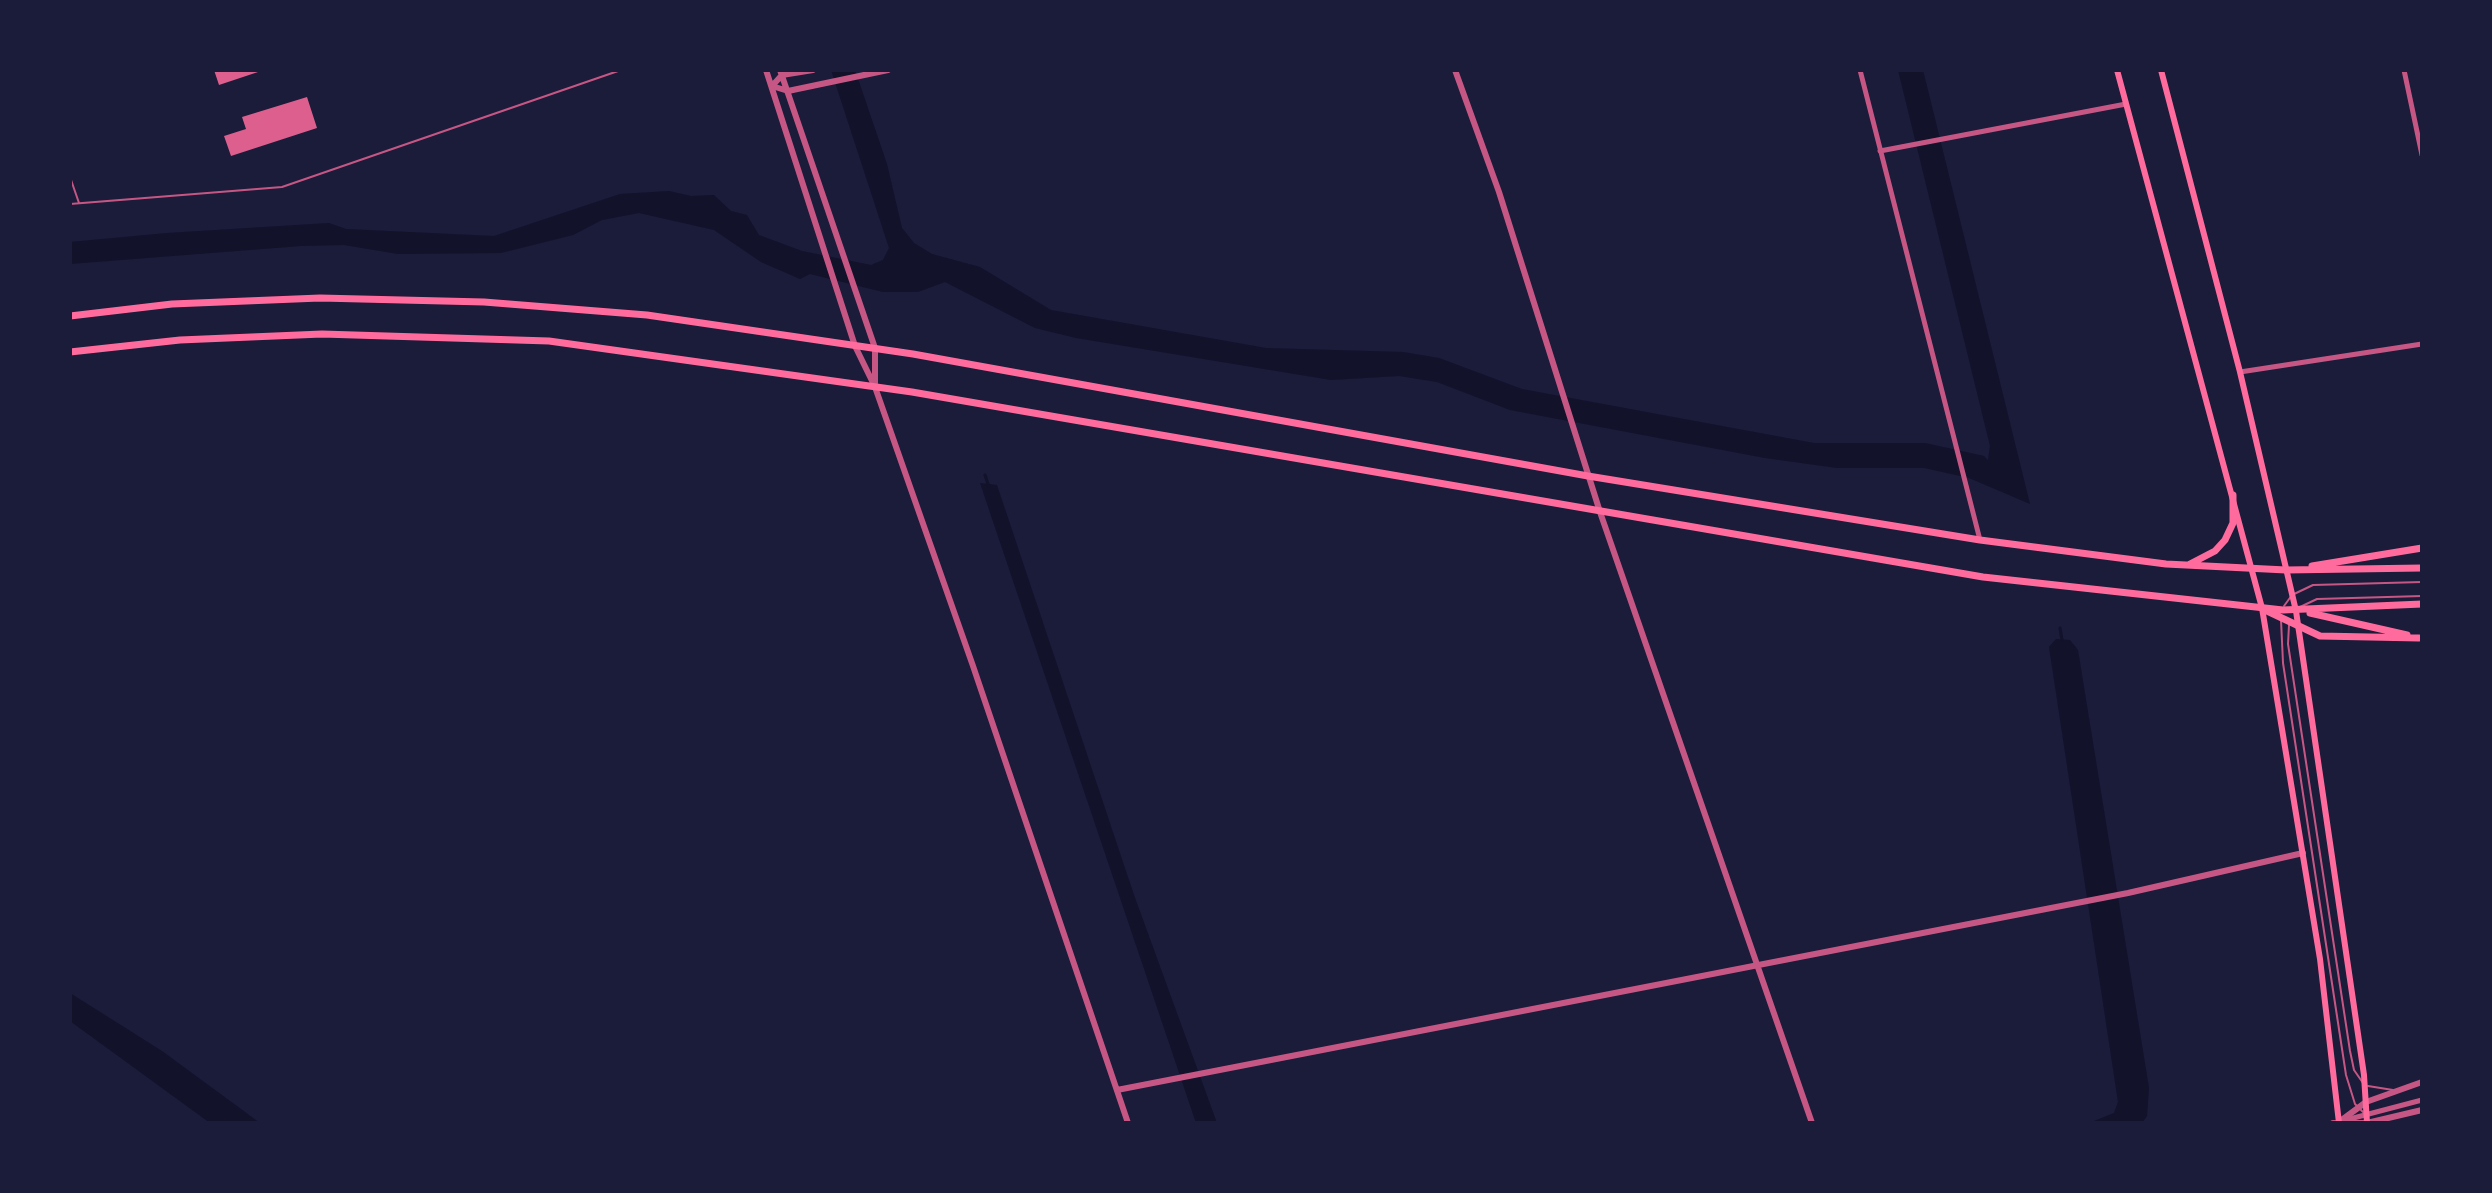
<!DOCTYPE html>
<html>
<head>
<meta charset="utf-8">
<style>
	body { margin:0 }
	#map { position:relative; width:2492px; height:1193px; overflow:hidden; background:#1b1b3a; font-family:Ubuntu,sans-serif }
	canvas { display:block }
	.frame { position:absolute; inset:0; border:72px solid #1b1b3a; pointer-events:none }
</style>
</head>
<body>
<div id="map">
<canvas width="2492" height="1193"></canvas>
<div class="frame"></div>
</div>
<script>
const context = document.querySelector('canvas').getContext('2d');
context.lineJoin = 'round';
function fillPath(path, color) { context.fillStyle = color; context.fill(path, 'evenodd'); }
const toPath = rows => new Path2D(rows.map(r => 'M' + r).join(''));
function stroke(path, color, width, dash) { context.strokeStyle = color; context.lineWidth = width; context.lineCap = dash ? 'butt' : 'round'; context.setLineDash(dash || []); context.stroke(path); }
fillPath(toPath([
	[831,70,855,70,887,164,902,228,914,243,932,254,980,267,1051,310,1266,348,1403,352,1439,358,1522,389,1814,443,1925,443,1984,456,1988,460,1990,446,1898,70,1923,70,2030,504,1969,478,1924,468,1837,468,1765,458,1510,410,1437,382,1399,376,1331,380,1076,338,1035,328,945,282,918,292,883,292,810,274,800,279,761,262,714,230,639,213,602,220,573,235,501,253,398,254,344,245,301,246,70,264,70,242,167,233,329,223,346,229,494,236,620,194,669,191,691,196,714,195,731,211,747,215,759,235,802,251,871,265,883,260,889,248],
	[980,483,997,485,1134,895,1217,1123,1196,1123],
	[2056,639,2070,640,2078,650,2149,1088,2147,1116,2142,1123,2089,1123,2114,1113,2118,1102,2049,647],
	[70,993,162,1051,260,1123,210,1123,70,1021]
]), '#12122b');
stroke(toPath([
	[985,475,989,487],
	[2060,628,2062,640]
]), '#12122b', 3);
fillPath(toPath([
	[214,70,261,70,261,71,219,85],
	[307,97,317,128,231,156,224,136,246,129,242,117]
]), '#dd5f8e');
stroke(toPath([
	[70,177,79,203],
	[70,204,282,187,621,70],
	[2284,606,2292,595,2313,585,2422,582],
	[2300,607,2317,599,2422,596],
	[2281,620,2283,663,2346,1075,2355,1104,2363,1112],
	[2289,625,2288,644,2350,1051,2354,1070,2363,1083],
	[2368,1086,2393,1090]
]), '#c65784', 2);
stroke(toPath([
	[1860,70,1980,540],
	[2404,70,2422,155],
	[1880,151,2126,104],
	[2240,372,2422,344],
	[2342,1121,2422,1100]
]), '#c65784', 5);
stroke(toPath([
	[766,70,855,346,875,387,973,666,1128,1123],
	[780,70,875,348,875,383],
	[1455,70,1499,192,1600,512,1812,1123],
	[772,86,788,91,888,70],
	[772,86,782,75,813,70],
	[1117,1090,2128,893,2303,853],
	[2339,1122,2366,1102,2422,1082],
	[2333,1123,2367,1123,2422,1110]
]), '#c65784', 6);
stroke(toPath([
	[2117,70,2262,608,2320,959,2339,1123],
	[2161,70,2240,372,2296,611,2364,1075,2367,1123]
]), '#ff6b9d', 6);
stroke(toPath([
	[70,316,172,304,320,298,484,302,647,315,913,354,1588,476,1980,540,2166,564,2286,570,2422,568],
	[70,352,180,340,322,334,549,341,912,392,1983,577,2283,610,2422,604],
	[2190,564,2215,551,2225,540,2233,523,2233,495],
	[2312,566,2422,548],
	[2267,611,2320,636,2419,638],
	[2310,613,2407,635]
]), '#ff6b9d', 7);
</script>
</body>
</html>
